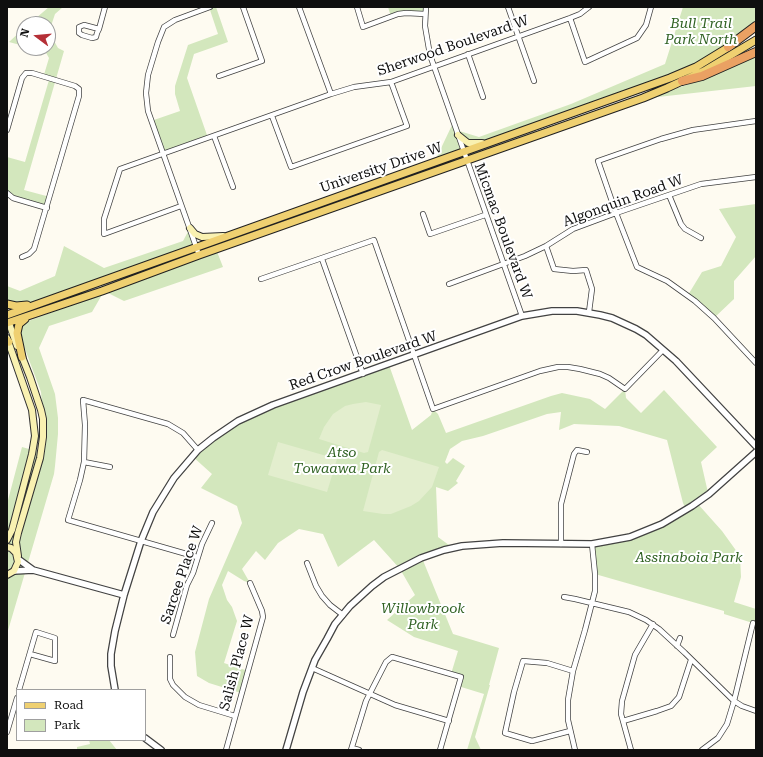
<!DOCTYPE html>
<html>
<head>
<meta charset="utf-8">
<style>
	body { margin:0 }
	#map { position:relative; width:763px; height:757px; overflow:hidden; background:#fefbf1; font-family:"Roboto Serif",serif }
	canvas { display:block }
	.frame { position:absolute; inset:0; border:8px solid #0f0f0f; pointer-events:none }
	.legend { position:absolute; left:16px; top:689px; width:130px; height:52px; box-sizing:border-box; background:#fff; border:1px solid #9f9f9f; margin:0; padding:5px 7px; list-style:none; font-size:12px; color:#0f0f0f }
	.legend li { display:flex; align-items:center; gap:8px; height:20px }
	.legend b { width:20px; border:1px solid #9f9f9f }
	.north { position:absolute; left:16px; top:16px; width:40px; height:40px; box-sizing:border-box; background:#fff; border:1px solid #9f9f9f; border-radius:50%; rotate:286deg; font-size:11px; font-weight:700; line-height:16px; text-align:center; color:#0f0f0f }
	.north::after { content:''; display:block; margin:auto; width:14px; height:18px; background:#b53037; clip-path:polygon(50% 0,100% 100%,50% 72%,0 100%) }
</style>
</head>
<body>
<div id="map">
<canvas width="763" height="757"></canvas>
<div class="frame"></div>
<ul class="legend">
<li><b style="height:5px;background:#efd071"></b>Road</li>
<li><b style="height:11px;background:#d3e7bd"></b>Park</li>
</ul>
<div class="north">N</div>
</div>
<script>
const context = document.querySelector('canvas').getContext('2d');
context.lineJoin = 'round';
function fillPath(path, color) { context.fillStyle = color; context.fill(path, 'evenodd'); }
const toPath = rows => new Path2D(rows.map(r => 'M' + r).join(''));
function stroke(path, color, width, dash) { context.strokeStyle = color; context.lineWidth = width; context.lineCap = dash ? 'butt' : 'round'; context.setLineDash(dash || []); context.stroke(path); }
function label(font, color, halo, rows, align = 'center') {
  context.font = font + ' "Roboto Serif",serif'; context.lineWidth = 4; context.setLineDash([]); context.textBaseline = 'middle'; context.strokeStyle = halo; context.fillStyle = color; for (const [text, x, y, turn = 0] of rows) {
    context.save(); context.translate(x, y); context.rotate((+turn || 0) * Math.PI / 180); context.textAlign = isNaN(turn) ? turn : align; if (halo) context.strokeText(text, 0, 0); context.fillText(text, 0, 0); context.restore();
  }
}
fillPath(toPath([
	[49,7,63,7,55,14,49,32,58,48,64,51,24,190,50,197,47,208,21,200,7,193,7,157,25,162,49,80,43,78,49,58,45,51,33,48,48,48,48,24,29,24],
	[209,7,216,7,228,42,194,54,187,78,208,138,163,154,151,121,180,111,175,94,175,86,188,45,218,34],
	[388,7,426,7,425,14,414,13,391,17],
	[683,7,756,7,756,23,747,31,708,57,669,76,434,163,453,123,456,130,479,137,571,104,665,64],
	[24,28,24,46,9,42],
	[756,54,756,86,649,98,712,76],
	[756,204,756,256,734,281,734,299,714,318,688,295,702,272,721,266,736,237,719,209],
	[190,228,196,247,41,303,7,304,7,286,20,291,55,276,64,246,104,268,183,241],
	[216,249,223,267,124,301,106,292],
	[103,293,92,312,49,326,39,348,55,394,58,418,58,434,55,466,54,474,7,634,7,504,22,447,36,451,42,445,44,429,41,392,19,333,22,325,26,322],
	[389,365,412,430,431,415,433,409,438,414,446,433,551,396,562,393,590,399,605,409,625,389,626,398,641,413,664,390,717,447,701,462,709,497,697,503,722,531,740,556,741,577,734,602,756,609,756,624,724,614,724,611,595,574,592,544,615,541,687,511,683,503,667,440,619,426,574,424,559,430,561,412,547,414,483,436,462,441,450,449,445,462,447,464,453,458,465,466,456,481,458,483,448,491,436,487,438,537,453,548,422,558,453,634,499,648,489,685,490,685,475,737,481,750,467,750,484,694,458,686,461,677,451,674,458,651,414,637,387,620,415,595,400,569,374,540,338,567,323,534,299,529,278,543,265,560,256,551,242,569,250,583,244,581,228,571,222,585,227,600,232,607,237,621,224,663,248,671,241,693,209,683,197,676,195,652,209,599,242,523,237,506,201,488,212,474,192,456,198,450,250,415],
	[89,740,109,740,117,750,77,750,77,747,90,744]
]), '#d3e7bd');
fillPath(toPath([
	[366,402,381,405,368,452,364,453,319,439,324,427,333,414,345,406,353,404],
	[278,442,337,459,327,492,268,475],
	[382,450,439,467,432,487,419,501,411,506,391,514,383,514,363,511,379,452]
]), '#e3eece');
const minor = toPath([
	[299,7,331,94],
	[357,7,363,27,398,14,406,13,425,14],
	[426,7,425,26,430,55,522,316],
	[508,7,534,81],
	[570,18,585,62,637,38,646,25,651,7],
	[99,29,84,25,79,27,79,33,82,35,92,38,96,37,97,33,99,29,105,7],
	[468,54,483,97],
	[219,76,262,61,243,7],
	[272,116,291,167,407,126,391,82],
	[756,121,693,130,661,139,598,161,616,213,637,267,667,281,695,301,714,318,756,363],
	[7,130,22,78,26,73,32,73,75,86,79,89,79,96,34,249,29,254,22,257],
	[214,136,233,187],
	[7,193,13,198,47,208],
	[669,195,681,224,685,229,701,238],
	[181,206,104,234,104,219,120,169,331,94,354,87,391,82,570,18,580,14,589,7],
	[423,214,430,234,485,215],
	[546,246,554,269,573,271,586,270,592,289,589,312],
	[199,255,148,111,146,93,148,75,158,42,164,27,175,20,210,7],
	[322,259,363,374],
	[261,279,374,240,433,409,540,371,558,367,568,367,580,369,600,374,609,378,625,389,663,350],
	[449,284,525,256,546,246,573,229,616,213,701,184,756,177],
	[84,462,110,467],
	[561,544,561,504,574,454,577,450,587,452],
	[197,557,68,520,80,480,84,462,85,425,83,400,168,424,183,433,198,450],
	[307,563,316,586,322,596,330,605,343,615],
	[564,597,575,599,629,612,646,620,659,629,685,653,734,701,742,706,756,711],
	[173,635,187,585,193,573,202,544,212,523],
	[677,646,680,638],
	[170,657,170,679,173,685,185,697,199,705,235,716],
	[312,668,395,705,449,721],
	[19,690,36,632,55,638,55,661,30,654],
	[623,721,657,711,671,706,679,697,691,660],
	[570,731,532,741,505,733,514,692,523,661,547,663,573,671],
	[7,732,17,698],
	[352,748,359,750],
	[226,750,263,617,262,611,250,583],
	[351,750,366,701,386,662,392,657,461,677,440,750],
	[575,750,568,720,568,700,573,671,585,630,595,591,595,574,592,544],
	[631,750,621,714,622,701,635,655,653,624],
	[702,750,718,738,727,724,734,701,753,623]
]);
const tertiary = toPath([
	[18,559,33,570],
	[14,571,33,570,124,595],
	[115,690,111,666,111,654,115,631,124,595,141,541,153,512,174,478,198,450,213,438,238,421,273,405,522,316,552,311,577,311,600,315,612,318,636,329,646,335,676,361,756,446],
	[145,738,161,750],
	[286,750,303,692,315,660,327,639,335,624,350,606,372,586,384,577,421,558,444,550,462,546,503,543,592,544,630,537,662,524,692,506,709,494,756,452]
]);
const secondary = toPath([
	[458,135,468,143,482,143],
	[190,228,195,234,202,237,223,236],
	[9,323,17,346],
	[7,540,12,530,32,454,35,436,32,410,7,338],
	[7,547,11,548,16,553,18,562,14,571,7,575],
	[18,556,16,542,18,533,40,458,43,437,43,419,41,410,30,377,21,354]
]);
const primary = toPath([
	[7,304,16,306,27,305],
	[7,315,670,78,696,67,732,45],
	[7,323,102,291,199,255,643,98,667,88,704,71,756,40],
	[7,340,9,342],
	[22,357,17,333,19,324,25,319]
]);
const motorway = toPath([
	[728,47,756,26],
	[682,81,702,76,756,52]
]);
stroke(minor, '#424242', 6);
stroke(tertiary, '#424242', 8);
stroke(secondary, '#313131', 8);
stroke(primary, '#202020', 9);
stroke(motorway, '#202020', 10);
stroke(minor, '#fff', 4.5);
stroke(tertiary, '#fff', 5.5);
stroke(secondary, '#f9f1b1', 6);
stroke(primary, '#efd071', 7);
stroke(motorway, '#eaa163', 8);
label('italic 14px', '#306223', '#fff', [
	["Bull Trail",701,24],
	["Park North",701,40],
	["Atso",342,453],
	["Towaawa Park",342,469],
	["Assinaboia Park",689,558],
	["Willowbrook",423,609],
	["Park",423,625]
]);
label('14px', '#0f0f0f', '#fff', [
	["Sherwood Boulevard W",453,46,-19],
	["University Drive W",381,168,-19],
	["Algonquin Road W",623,201,-20],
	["Micmac Boulevard W",503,231,70],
	["Red Crow Boulevard W",363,361,-19],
	["Sarcee Place W",182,575,-71],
	["Salish Place W",237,663,-75]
]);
</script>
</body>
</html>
